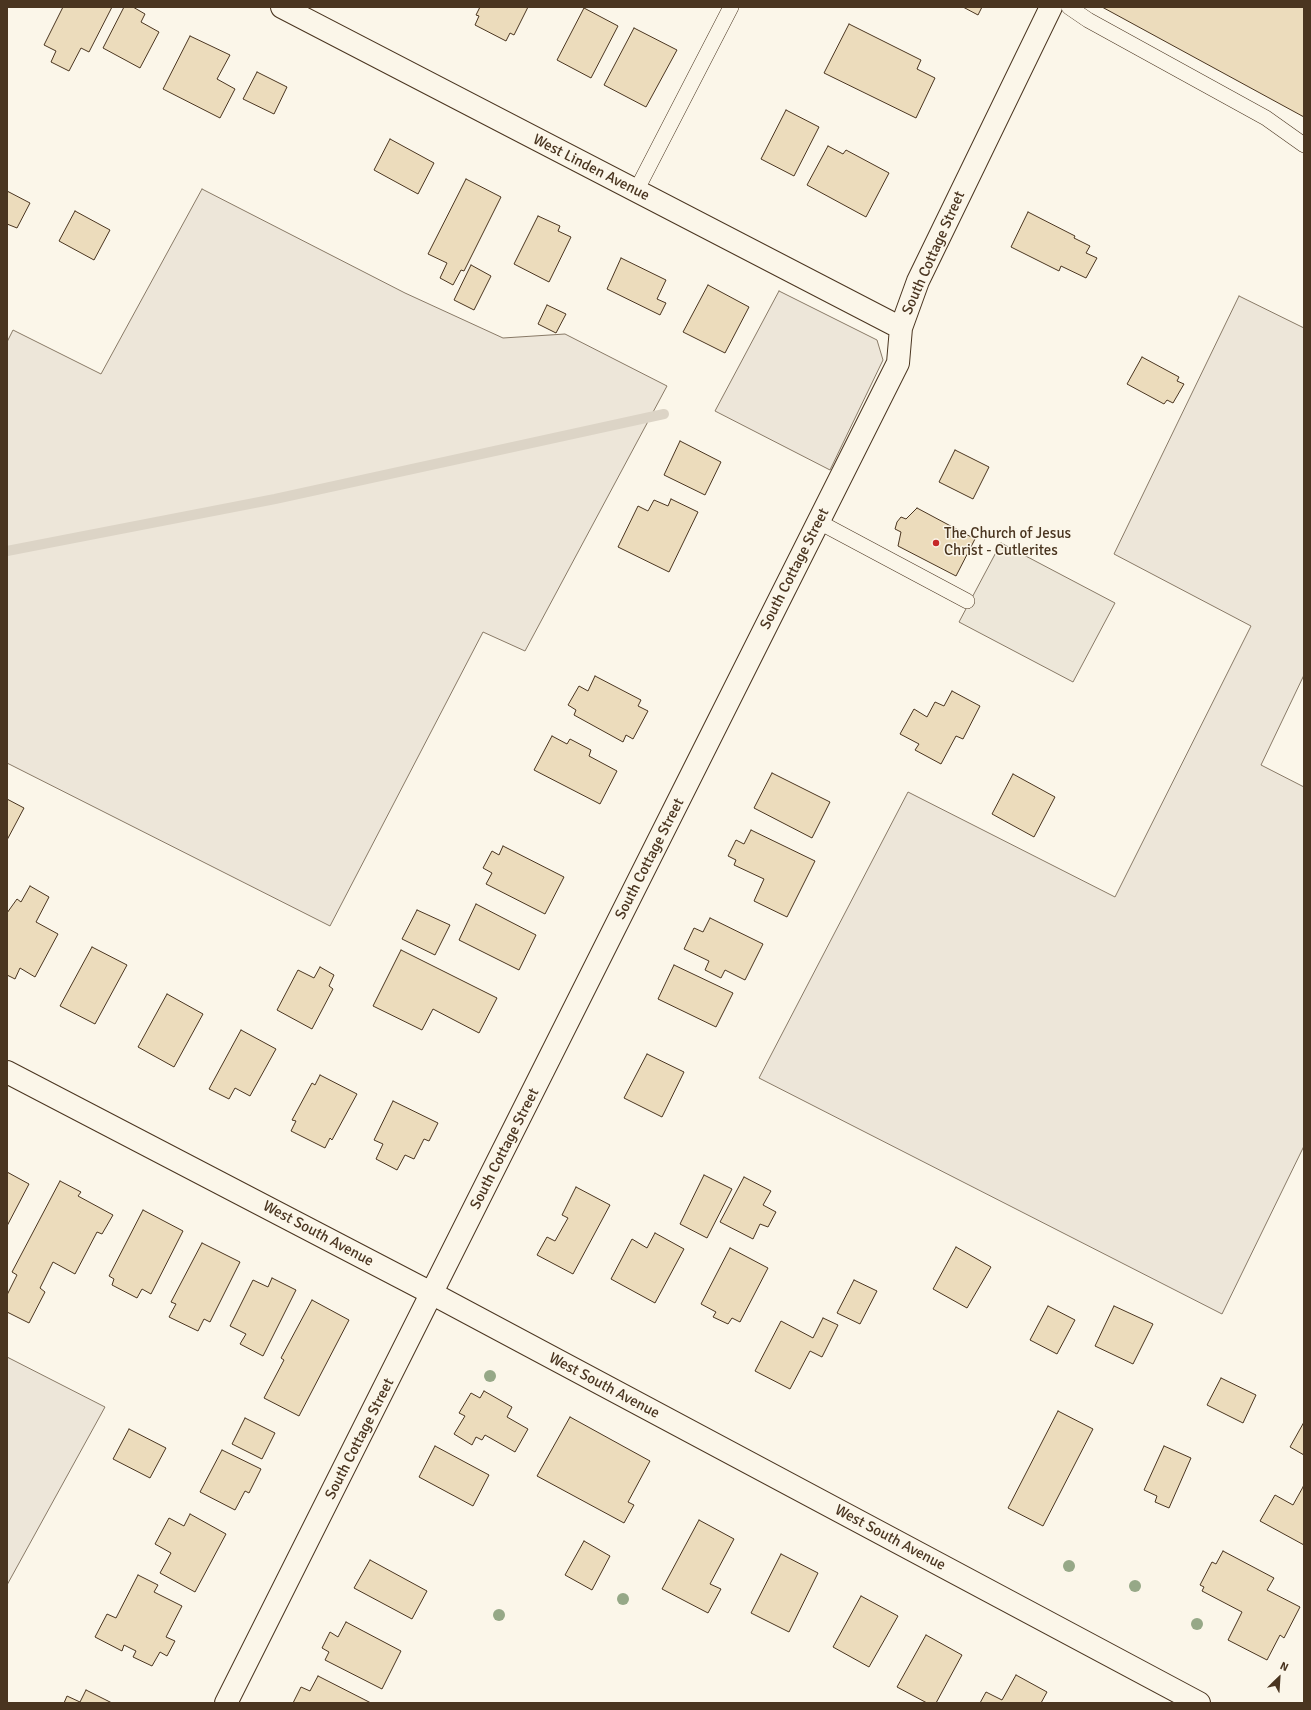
<!DOCTYPE html>
<html>
<head>
<meta charset="utf-8">
<style>
	body { margin:0 }
	#map { position:relative; width:1311px; height:1710px; overflow:hidden; background:#fbf6e9; font-family:Signika,sans-serif }
	canvas { display:block }
	.frame { position:absolute; inset:0; border:8px solid #4a3520; pointer-events:none }
	.north { position:absolute; left:1259px; top:1658px; width:40px; height:40px; -webkit-text-stroke:3px #fbf6e9; paint-order:stroke; rotate:25deg; font-size:11px; font-weight:700; line-height:16px; text-align:center; color:#4a3520 }
	.north::after { content:''; display:block; margin:auto; width:14px; height:18px; background:#4a3520; clip-path:polygon(50% 0,100% 100%,50% 72%,0 100%) }
</style>
</head>
<body>
<div id="map">
<canvas width="1311" height="1710"></canvas>
<div class="frame"></div>
<div class="north">N</div>
</div>
<script>
const context = document.querySelector('canvas').getContext('2d');
context.lineJoin = 'round';
function fillPath(path, color) { context.fillStyle = color; context.fill(path, 'evenodd'); }
const toPath = rows => new Path2D(rows.map(r => 'M' + r).join(''));
function stroke(path, color, width, dash) { context.strokeStyle = color; context.lineWidth = width; context.lineCap = dash ? 'butt' : 'round'; context.setLineDash(dash || []); context.stroke(path); }
function label(font, color, halo, rows, align = 'center') {
  context.font = font + ' Signika,sans-serif'; context.lineWidth = 3; context.setLineDash([]); context.textBaseline = 'middle'; context.strokeStyle = halo; context.fillStyle = color; for (const [text, x, y, turn = 0] of rows) {
    context.save(); context.translate(x, y); context.rotate((+turn || 0) * Math.PI / 180); context.textAlign = isNaN(turn) ? turn : align; if (halo) context.strokeText(text, 0, 0); context.fillText(text, 0, 0); context.restore();
  }
}
const green = toPath([
	[202,189,405,293,503,338,565,334,667,386,525,651,483,632,330,926,7,763,7,342,13,330,101,374,202,189],
	[779,291,877,340,883,360,830,470,715,411,779,291],
	[1239,296,1304,328,1304,675,1261,765,1304,787,1304,1146,1222,1314,759,1078,908,792,1115,897,1251,626,1114,554,1239,296],
	[7,1357,105,1407,7,1585,7,1357]
]);
fillPath(green, '#ede6d9');
stroke(green, '#887966', 1);
const parking = toPath([
	[1001,543,1115,603,1073,682,959,622,1001,543]
]);
fillPath(parking, '#ede7d9');
stroke(parking, '#887966', 1);
stroke(toPath([
	[7,551,275,499,664,414]
]), '#dcd4c6', 10);
const building = toPath([
	[63,7,112,7,89,52,81,48,69,71,51,62,56,51,44,45,63,7],
	[124,7,133,7,145,14,141,22,159,32,140,68,103,48,124,7],
	[480,7,528,7,514,35,510,33,506,41,475,25,479,16,476,15,480,7],
	[963,7,982,7,978,15,963,7],
	[1102,7,1304,7,1304,117,1102,7],
	[584,8,618,26,591,78,557,60,584,8],
	[849,24,921,60,917,69,935,78,916,118,824,73,849,24],
	[634,28,677,50,646,107,604,85,634,28],
	[190,36,230,55,217,79,235,89,220,118,163,89,190,36],
	[257,72,287,87,274,114,243,99,257,72],
	[786,110,819,127,794,176,761,159,786,110],
	[390,139,434,163,418,194,374,170,390,139],
	[828,146,843,154,846,150,889,173,866,217,807,185,828,146],
	[466,179,501,197,464,271,461,270,453,285,440,278,447,263,428,254,466,179],
	[7,191,30,203,17,228,7,224,7,191],
	[75,211,110,230,94,260,59,241,75,211],
	[1028,212,1075,236,1074,238,1090,246,1086,253,1097,258,1086,278,1061,266,1059,271,1011,247,1028,212],
	[538,216,560,226,558,231,571,237,549,282,514,264,538,216],
	[621,258,666,280,657,299,666,303,660,315,607,289,621,258],
	[471,265,491,276,474,310,454,300,471,265],
	[708,285,749,307,725,353,683,332,708,285],
	[547,305,566,314,556,333,538,324,547,305],
	[1142,357,1179,377,1177,381,1184,384,1173,403,1167,400,1164,404,1127,384,1142,357],
	[680,441,721,462,705,495,664,475,680,441],
	[955,450,989,467,973,499,939,482,955,450],
	[671,499,698,512,669,572,618,547,638,506,648,511,654,500,668,506,671,499],
	[917,508,975,539,956,576,898,546,901,532,895,529,897,522,901,517,906,519,917,508],
	[595,676,641,700,638,706,648,711,633,739,626,735,623,742,574,715,576,710,568,705,579,686,588,691,595,676],
	[952,691,980,706,963,739,956,736,941,764,915,750,919,744,900,734,914,709,927,717,935,702,944,706,952,691],
	[552,736,567,744,570,739,591,750,589,756,617,771,600,804,534,770,552,736],
	[772,773,830,802,812,838,754,808,772,773],
	[1013,774,1055,797,1034,837,992,814,1013,774],
	[7,799,24,808,7,840,7,799],
	[751,830,815,861,787,917,754,901,764,879,734,865,736,860,728,856,736,840,744,844,751,830],
	[503,846,564,877,545,914,486,884,492,873,483,868,492,851,499,855,503,846],
	[30,886,49,897,36,922,58,934,35,977,20,968,15,979,7,975,7,913,17,899,21,902,30,886],
	[476,904,536,935,519,970,459,940,476,904],
	[417,910,450,925,435,955,402,939,417,910],
	[710,918,763,944,745,980,725,970,721,978,705,970,709,961,684,949,694,928,703,932,710,918],
	[92,947,127,965,95,1024,60,1006,92,947],
	[401,950,497,998,479,1033,433,1009,422,1030,373,1006,401,950],
	[674,965,733,993,716,1027,658,999,674,965],
	[320,967,334,975,329,986,333,989,312,1029,277,1010,298,970,314,978,320,967],
	[167,994,203,1014,174,1067,138,1047,167,994],
	[241,1030,276,1049,250,1096,235,1088,229,1099,209,1089,241,1030],
	[647,1054,684,1072,662,1117,624,1098,647,1054],
	[320,1075,357,1094,332,1140,330,1138,325,1148,291,1131,296,1121,292,1120,312,1083,315,1085,320,1075],
	[393,1101,438,1123,429,1141,424,1139,414,1159,405,1155,397,1170,376,1159,383,1144,374,1140,393,1101],
	[7,1172,29,1184,7,1226,7,1172],
	[704,1175,732,1189,707,1238,680,1224,704,1175],
	[744,1177,771,1191,763,1205,776,1212,768,1227,760,1224,753,1239,720,1222,744,1177],
	[60,1181,81,1192,78,1196,113,1215,102,1234,97,1232,75,1274,53,1262,40,1288,45,1292,29,1323,7,1312,7,1295,17,1275,12,1272,60,1181],
	[576,1187,610,1205,573,1274,537,1255,547,1237,555,1241,568,1218,562,1215,576,1187],
	[143,1210,183,1231,151,1294,142,1289,137,1298,112,1285,114,1279,109,1276,143,1210],
	[655,1233,684,1249,655,1303,611,1279,632,1239,647,1248,655,1233],
	[202,1243,240,1262,210,1322,204,1319,198,1331,169,1317,176,1304,171,1302,202,1243],
	[956,1247,991,1267,967,1308,933,1289,956,1247],
	[730,1248,768,1268,740,1322,732,1318,728,1324,713,1317,716,1312,701,1304,730,1248],
	[272,1278,296,1290,263,1356,240,1344,246,1334,230,1326,253,1280,268,1287,272,1278],
	[854,1280,877,1291,860,1324,837,1313,854,1280],
	[312,1300,349,1320,299,1416,264,1398,284,1360,281,1358,312,1300],
	[1048,1306,1075,1320,1057,1354,1030,1340,1048,1306],
	[1114,1306,1153,1324,1133,1364,1095,1346,1114,1306],
	[823,1318,838,1325,822,1357,810,1351,790,1389,755,1371,781,1321,813,1338,823,1318],
	[1221,1378,1256,1395,1243,1423,1207,1405,1221,1378],
	[484,1391,512,1407,507,1417,528,1429,515,1452,485,1435,482,1440,476,1437,472,1445,454,1434,465,1416,459,1413,471,1393,480,1398,484,1391],
	[1058,1411,1093,1429,1043,1526,1008,1508,1058,1411],
	[570,1417,650,1461,628,1502,634,1505,624,1523,537,1476,570,1417],
	[245,1418,275,1433,262,1459,232,1444,245,1418],
	[1304,1422,1304,1455,1290,1447,1304,1422],
	[129,1429,166,1448,150,1478,113,1459,129,1429],
	[435,1446,489,1475,473,1506,419,1477,435,1446],
	[1164,1446,1191,1458,1169,1508,1155,1502,1157,1496,1144,1490,1164,1446],
	[222,1450,261,1469,249,1493,245,1491,235,1510,200,1492,222,1450],
	[1303,1487,1304,1488,1304,1545,1260,1521,1275,1495,1293,1505,1303,1487],
	[190,1514,226,1534,195,1592,160,1573,171,1553,155,1544,169,1518,184,1526,190,1514],
	[699,1520,734,1539,710,1584,721,1589,708,1613,662,1589,699,1520],
	[584,1541,610,1556,592,1590,565,1575,584,1541],
	[1223,1551,1274,1578,1267,1590,1300,1607,1284,1638,1280,1635,1267,1660,1228,1640,1242,1612,1202,1591,1204,1587,1200,1585,1212,1562,1216,1564,1223,1551],
	[781,1554,818,1573,789,1632,751,1613,781,1554],
	[370,1560,427,1591,412,1619,354,1588,370,1560],
	[138,1575,158,1585,154,1592,182,1606,166,1637,175,1641,167,1656,160,1652,152,1666,133,1657,136,1651,124,1645,122,1651,95,1637,107,1614,116,1618,138,1575],
	[861,1596,898,1616,869,1667,833,1647,861,1596],
	[346,1622,401,1651,382,1689,325,1660,329,1652,322,1648,330,1632,338,1637,346,1622],
	[926,1635,962,1655,936,1703,927,1703,897,1687,926,1635],
	[1016,1675,1047,1692,1041,1703,980,1703,986,1692,1002,1700,1016,1675],
	[318,1676,371,1703,293,1703,301,1687,310,1691,318,1676],
	[86,1690,112,1703,64,1703,67,1696,80,1702,86,1690]
]);
fillPath(building, '#ecdcbc');
stroke(building, '#4a3520', 1);
const service = toPath([
	[1069,7,1088,20,1266,118,1304,145],
	[636,191,731,7],
	[819,522,967,601]
]);
const minor = toPath([
	[282,7,901,328],
	[7,1072,433,1294,1199,1703],
	[226,1703,898,363,901,328,918,281,1051,7]
]);
stroke(service, '#4a3520', 16);
stroke(minor, '#4a3520', 24);
stroke(service, '#fbf6e9', 15);
stroke(minor, '#fbf6e9', 22);
context.fillStyle = '#96a887';
for (const [x, y] of [
	[490,1376],
	[1069,1566],
	[1135,1586],
	[623,1599],
	[499,1615],
	[1197,1624]
]) { context.beginPath(); context.arc(x, y, 6, 0, 2 * Math.PI); context.fill(); }
for (const [x, y, r, color] of [
	[936,543,4,"#c62828"]
]) { const dot = new Path2D(); dot.arc(x, y, r, 0, 2 * Math.PI); context.fillStyle = color; context.fill(dot); stroke(dot, '#fbf6e9', 1.5); }
label('15px', '#4a3520', '#fbf6e9', [
	["West Linden Avenue",591,168,27],
	["South Cottage Street",934,253,-66],
	["South Cottage Street",795,569,-63],
	["South Cottage Street",650,859,-63],
	["South Cottage Street",505,1149,-63],
	["West South Avenue",318,1234,28],
	["West South Avenue",604,1386,28],
	["South Cottage Street",360,1439,-63],
	["West South Avenue",890,1538,28]
]);
label('15px', '#4a3520', '#fbf6e9', [
	["The Church of Jesus",944,534],
	["Christ - Cutlerites",944,551]
], 'left');
</script>
</body>
</html>
